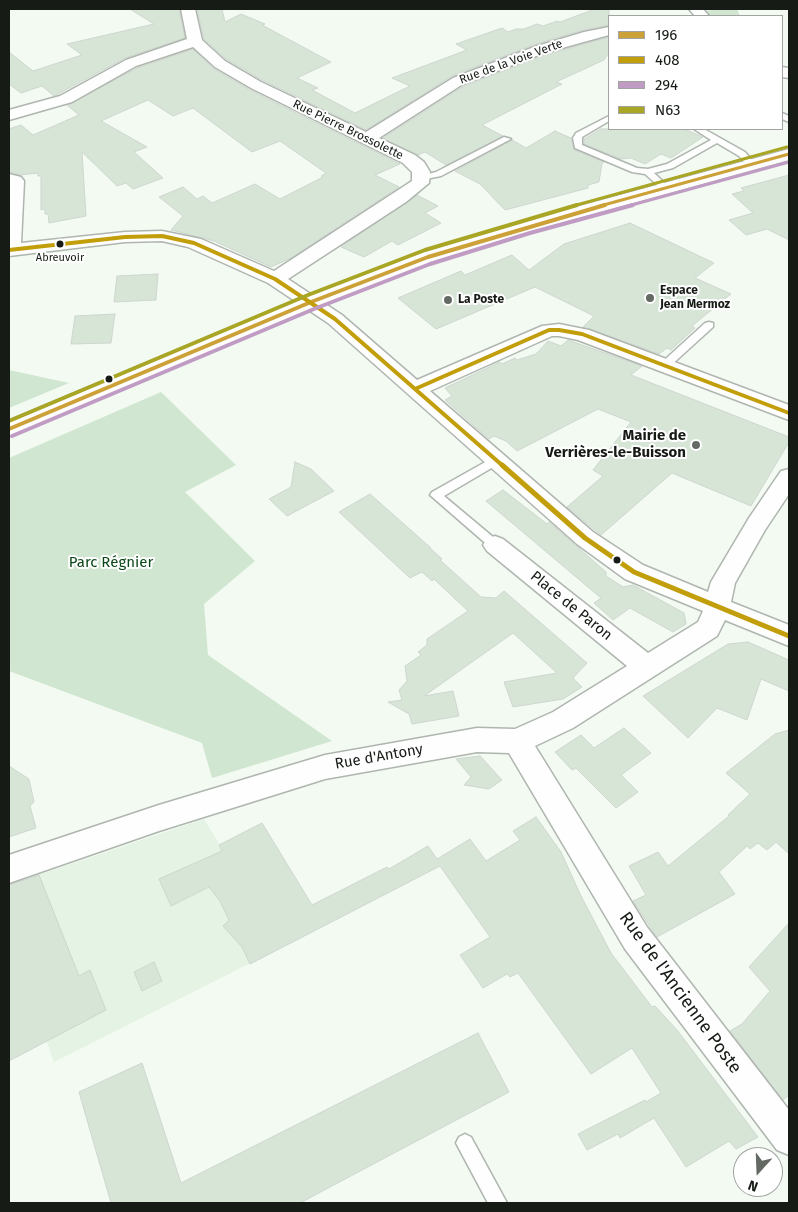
<!DOCTYPE html>
<html>
<head>
<meta charset="utf-8">
<style>
	body { margin:0 }
	#map { position:relative; width:798px; height:1212px; overflow:hidden; background:#f2faf2; font-family:"Fira Sans",sans-serif }
	canvas { display:block }
	.frame { position:absolute; inset:0; border:10px solid #161b16; pointer-events:none }
	.legend { position:absolute; left:608px; top:15px; width:175px; height:115px; box-sizing:border-box; background:#fff; border:1px solid #a2a4a2; margin:0; padding:6px 9px; list-style:none; font-size:15px; color:#161b16 }
	.legend li { display:flex; align-items:center; gap:10px; height:25px }
	.legend b { width:25px; border:1px solid #a2a4a2 }
	.north { position:absolute; left:733px; top:1147px; width:50px; height:50px; box-sizing:border-box; background:#fff; border:1px solid #a2a4a2; border-radius:50%; rotate:200deg; font-size:14px; font-weight:700; line-height:20px; text-align:center; color:#161b16 }
	.north::after { content:''; display:block; margin:auto; width:18px; height:22px; background:#636963; clip-path:polygon(50% 0,100% 100%,50% 72%,0 100%) }
</style>
</head>
<body>
<div id="map">
<canvas width="798" height="1212"></canvas>
<div class="frame"></div>
<ul class="legend">
<li><b style="height:6px;background:#cca137"></b>196</li>
<li><b style="height:6px;background:#c29e0a"></b>408</li>
<li><b style="height:6px;background:#c09cc4"></b>294</li>
<li><b style="height:6px;background:#a9a626"></b>N63</li>
</ul>
<div class="north">N</div>
</div>
<script>
const context = document.querySelector('canvas').getContext('2d');
context.lineJoin = 'round';
function fillPath(path, color) { context.fillStyle = color; context.fill(path, 'evenodd'); }
const toPath = rows => new Path2D(rows.map(r => 'M' + r).join(''));
function stroke(path, color, width, dash) { context.strokeStyle = color; context.lineWidth = width; context.lineCap = dash ? 'butt' : 'round'; context.setLineDash(dash || []); context.stroke(path); }
function label(font, color, halo, rows, align = 'center') {
  context.font = font + ' "Fira Sans",sans-serif'; context.lineWidth = 4; context.setLineDash([]); context.textBaseline = 'middle'; context.strokeStyle = halo; context.fillStyle = color; for (const [text, x, y, turn = 0] of rows) {
    context.save(); context.translate(x, y); context.rotate((+turn || 0) * Math.PI / 180); context.textAlign = isNaN(turn) ? turn : align; if (halo) context.strokeText(text, 0, 0); context.fillText(text, 0, 0); context.restore();
  }
}
fillPath(toPath([
	[204,819,282,947,54,1062,9,937,9,885]
]), '#e4f3e4');
fillPath(toPath([
	[714,9,737,9,740,16,707,16,703,11,714,10],
	[9,370,69,383,9,408],
	[161,392,236,465,185,492,255,561,204,604,208,655,332,741,212,778,202,743,9,671,9,458]
]), '#d0e6d0');
const building = toPath([
	[130,9,179,9,185,38,125,58,54,96,42,86,21,93,9,84,9,52,33,71,82,55,67,44,154,24,130,9],
	[197,9,222,9,225,22,241,14,265,24,262,25,331,62,297,78,318,88,312,90,355,113,410,86,392,78,467,50,456,44,502,28,508,32,516,29,524,29,537,24,543,26,557,21,560,22,595,9,609,9,609,25,583,30,533,45,452,76,366,130,262,80,226,59,204,39,197,9],
	[609,37,609,52,604,60,556,82,562,84,482,125,503,136,446,165,425,152,418,155,383,138,464,86,545,55,609,37],
	[193,49,214,69,250,90,400,164,375,175,399,187,291,258,271,267,214,241,171,230,183,216,159,197,183,187,197,199,203,196,212,203,255,184,280,199,323,177,321,176,326,173,280,141,252,152,193,108,173,116,148,100,101,121,147,147,134,152,163,178,133,189,126,183,117,186,82,152,86,216,49,223,48,214,45,214,45,209,41,210,41,176,38,176,38,173,20,175,9,172,9,129,21,125,33,135,79,115,67,105,137,68,193,49],
	[601,129,684,129,703,137,671,158,661,154,645,164,631,158,621,159,584,144,584,139,601,129],
	[555,131,571,138,574,150,604,162,602,163,599,182,588,185,588,188,505,210,480,184,455,171,512,140,526,148,555,131],
	[789,175,789,240,767,229,746,235,729,220,753,213,732,194,744,191,741,188,789,175],
	[417,195,438,206,425,213,441,223,398,245,392,241,364,257,341,247,417,195],
	[630,223,714,263,695,278,731,294,692,326,695,328,671,350,667,348,659,354,583,327,594,316,535,287,436,329,398,298,461,271,465,275,512,255,529,270,564,244,630,223],
	[158,274,156,300,114,302,117,276,158,274],
	[115,314,111,343,71,344,75,316,115,314],
	[568,340,642,366,631,375,789,437,789,442,751,506,672,473,601,535,567,507,603,476,593,470,631,422,598,409,517,451,506,441,494,436,489,439,445,400,452,396,445,388,500,362,502,364,515,358,517,360,536,354,548,341,561,346,568,340],
	[295,462,311,469,334,491,287,516,269,499,291,487,295,462],
	[503,490,547,524,549,522,606,572,606,576,623,587,633,585,684,613,686,624,673,632,630,608,613,620,594,603,601,598,486,501,503,490],
	[370,494,431,548,430,548,442,559,440,560,481,597,496,598,504,591,587,663,573,678,582,687,563,699,513,707,504,682,557,673,513,633,424,696,453,691,459,716,412,724,409,714,388,702,402,700,399,690,407,681,405,666,421,655,418,652,427,645,427,639,468,611,434,579,432,581,422,572,410,578,339,512,370,494],
	[748,642,789,660,789,691,761,679,747,720,717,708,688,738,643,696,728,644,748,642],
	[624,728,651,753,621,775,638,792,616,808,576,768,572,770,555,752,581,735,594,748,624,728],
	[789,730,789,854,776,842,767,850,758,843,750,849,747,846,719,872,735,894,657,937,633,901,646,895,629,866,658,852,668,866,729,816,728,815,750,794,726,773,775,734,789,730],
	[480,756,502,780,489,789,464,785,471,777,456,759,480,756],
	[9,766,29,779,34,802,30,806,36,828,9,837,9,766],
	[536,817,561,852,581,896,611,953,652,1007,655,1006,677,1030,758,1137,736,1149,729,1141,686,1167,654,1118,620,1138,618,1134,587,1150,578,1134,645,1100,646,1102,661,1093,632,1048,591,1074,518,973,510,977,507,974,483,988,460,955,490,937,440,866,250,964,242,947,223,926,229,920,220,901,209,887,171,906,159,879,222,851,219,845,262,823,312,905,387,867,389,869,428,846,437,859,470,839,486,861,520,840,513,831,536,817],
	[39,875,79,976,90,970,106,1010,9,1061,9,885,39,875],
	[789,923,789,1095,783,1100,730,1031,742,1024,770,991,749,967,789,923],
	[154,962,162,981,142,991,134,972,154,962],
	[478,1033,509,1092,300,1203,111,1203,79,1092,142,1063,181,1183,478,1033]
]);
fillPath(building, '#d7e5d7');
stroke(building, '#cfd5cf', 1);
const service = toPath([
	[782,113,789,116,789,122,782,119,782,113],
	[609,116,609,121,582,137,582,145,637,168,648,169,667,164,711,140,694,129,704,129,745,152,755,164,748,166,739,156,717,143,673,168,654,173,670,188,663,190,645,174,632,172,575,148,573,138,576,133,609,116],
	[504,137,511,139,441,176,421,180,417,177,436,172,504,137],
	[709,322,713,323,713,327,668,368,660,368,659,366,660,364,705,323,709,322],
	[496,456,502,460,500,463,444,496,499,542,501,545,499,548,495,549,491,548,430,495,432,492,496,456],
	[465,1134,471,1137,507,1203,488,1203,456,1143,459,1137,465,1134]
]);
const minor = toPath([
	[181,9,195,9,202,40,225,61,261,82,366,132,453,78,534,47,584,32,609,27,609,35,544,53,463,84,379,138,415,155,424,162,430,172,429,183,406,202,288,279,342,315,417,380,542,326,559,324,589,330,789,405,789,420,578,340,559,336,552,336,430,391,593,532,643,565,708,592,711,582,749,518,781,471,789,469,789,494,765,530,735,583,731,602,789,625,789,646,725,620,717,636,573,728,535,746,647,927,789,1110,789,1155,777,1150,625,949,509,753,477,752,325,779,159,831,9,883,9,855,159,805,325,755,477,728,515,729,553,712,627,666,487,551,483,545,487,539,495,536,503,539,648,653,698,622,703,611,625,579,577,544,328,323,268,283,188,247,162,241,125,242,9,256,9,174,21,177,24,181,21,243,125,232,162,231,201,239,274,271,412,181,412,172,403,163,251,88,215,67,193,47,136,66,72,102,9,120,9,110,60,96,126,60,187,39,181,9],
	[689,9,703,9,709,16,695,16,689,9],
	[782,67,789,68,789,78,782,77,782,67]
]);
const tertiary = toPath([
	[789,149,789,160,535,230,435,261,319,307,9,437,9,420,303,297,421,253,521,222,789,149]
]);
stroke(service, '#afb5af', 3);
stroke(minor, '#afb5af', 3);
stroke(tertiary, '#afb5af', 2);
fillPath(service, '#fdfefd');
fillPath(minor, '#fdfefd');
fillPath(tertiary, '#fdfefd');
stroke(toPath([
	[600,206,789,154]
]), '#cca137', 3);
stroke(toPath([
	[9,429,311,302,428,257,605,205]
]), '#cca137', 4);
stroke(toPath([
	[9,250,125,237,162,236,194,243,275,279,335,319,503,466],
	[415,389,549,330,559,330,582,334,789,413]
]), '#c29e0a', 4);
stroke(toPath([
	[502,465,585,538,634,572,789,636]
]), '#c29e0a', 5);
stroke(toPath([
	[628,206,789,162]
]), '#c09cc4', 3);
stroke(toPath([
	[12,436,314,309,430,264,530,233,633,205]
]), '#c09cc4', 4);
stroke(toPath([
	[573,206,787,147]
]), '#a9a626', 3);
stroke(toPath([
	[9,421,308,295,425,250,577,205]
]), '#a9a626', 4);
for (const [x, y, r, color] of [
	[60,244,4.5,"#161b16"],
	[650,298,5,"#636963"],
	[448,300,5,"#636963"],
	[109,379,4.5,"#161b16"],
	[696,445,5,"#636963"],
	[617,560,4.5,"#161b16"]
]) { const dot = new Path2D(); dot.arc(x, y, r, 0, 2 * Math.PI); context.fillStyle = color; context.fill(dot); stroke(dot, '#fff', 2); }
label('11px', '#161b16', '#fff', [
	["Abreuvoir",60,258]
]);
label('12px', '#161b16', '#fff', [
	["Rue de la Voie Verte",511,62,-20],
	["Rue Pierre Brossolette",348,130,26]
]);
label('bold 12px', '#161b16', '#fff', [
	["Espace",660,291],
	["Jean Mermoz",660,305],
	["La Poste",458,300]
], 'left');
label('bold 15px', '#161b16', '#fff', [
	["Mairie de",686,436],
	["Verrières-le-Buisson",686,453]
], 'right');
label('15px', '#0c4817', '#fff', [
	["Parc Régnier",111,563]
]);
label('15px', '#161b16', '#fff', [
	["Place de Paron",571,606,39],
	["Rue d'Antony",379,757,-10]
]);
label('18px', '#161b16', '#fff', [
	["Rue de l'Ancienne Poste",680,993,54]
]);
</script>
</body>
</html>
